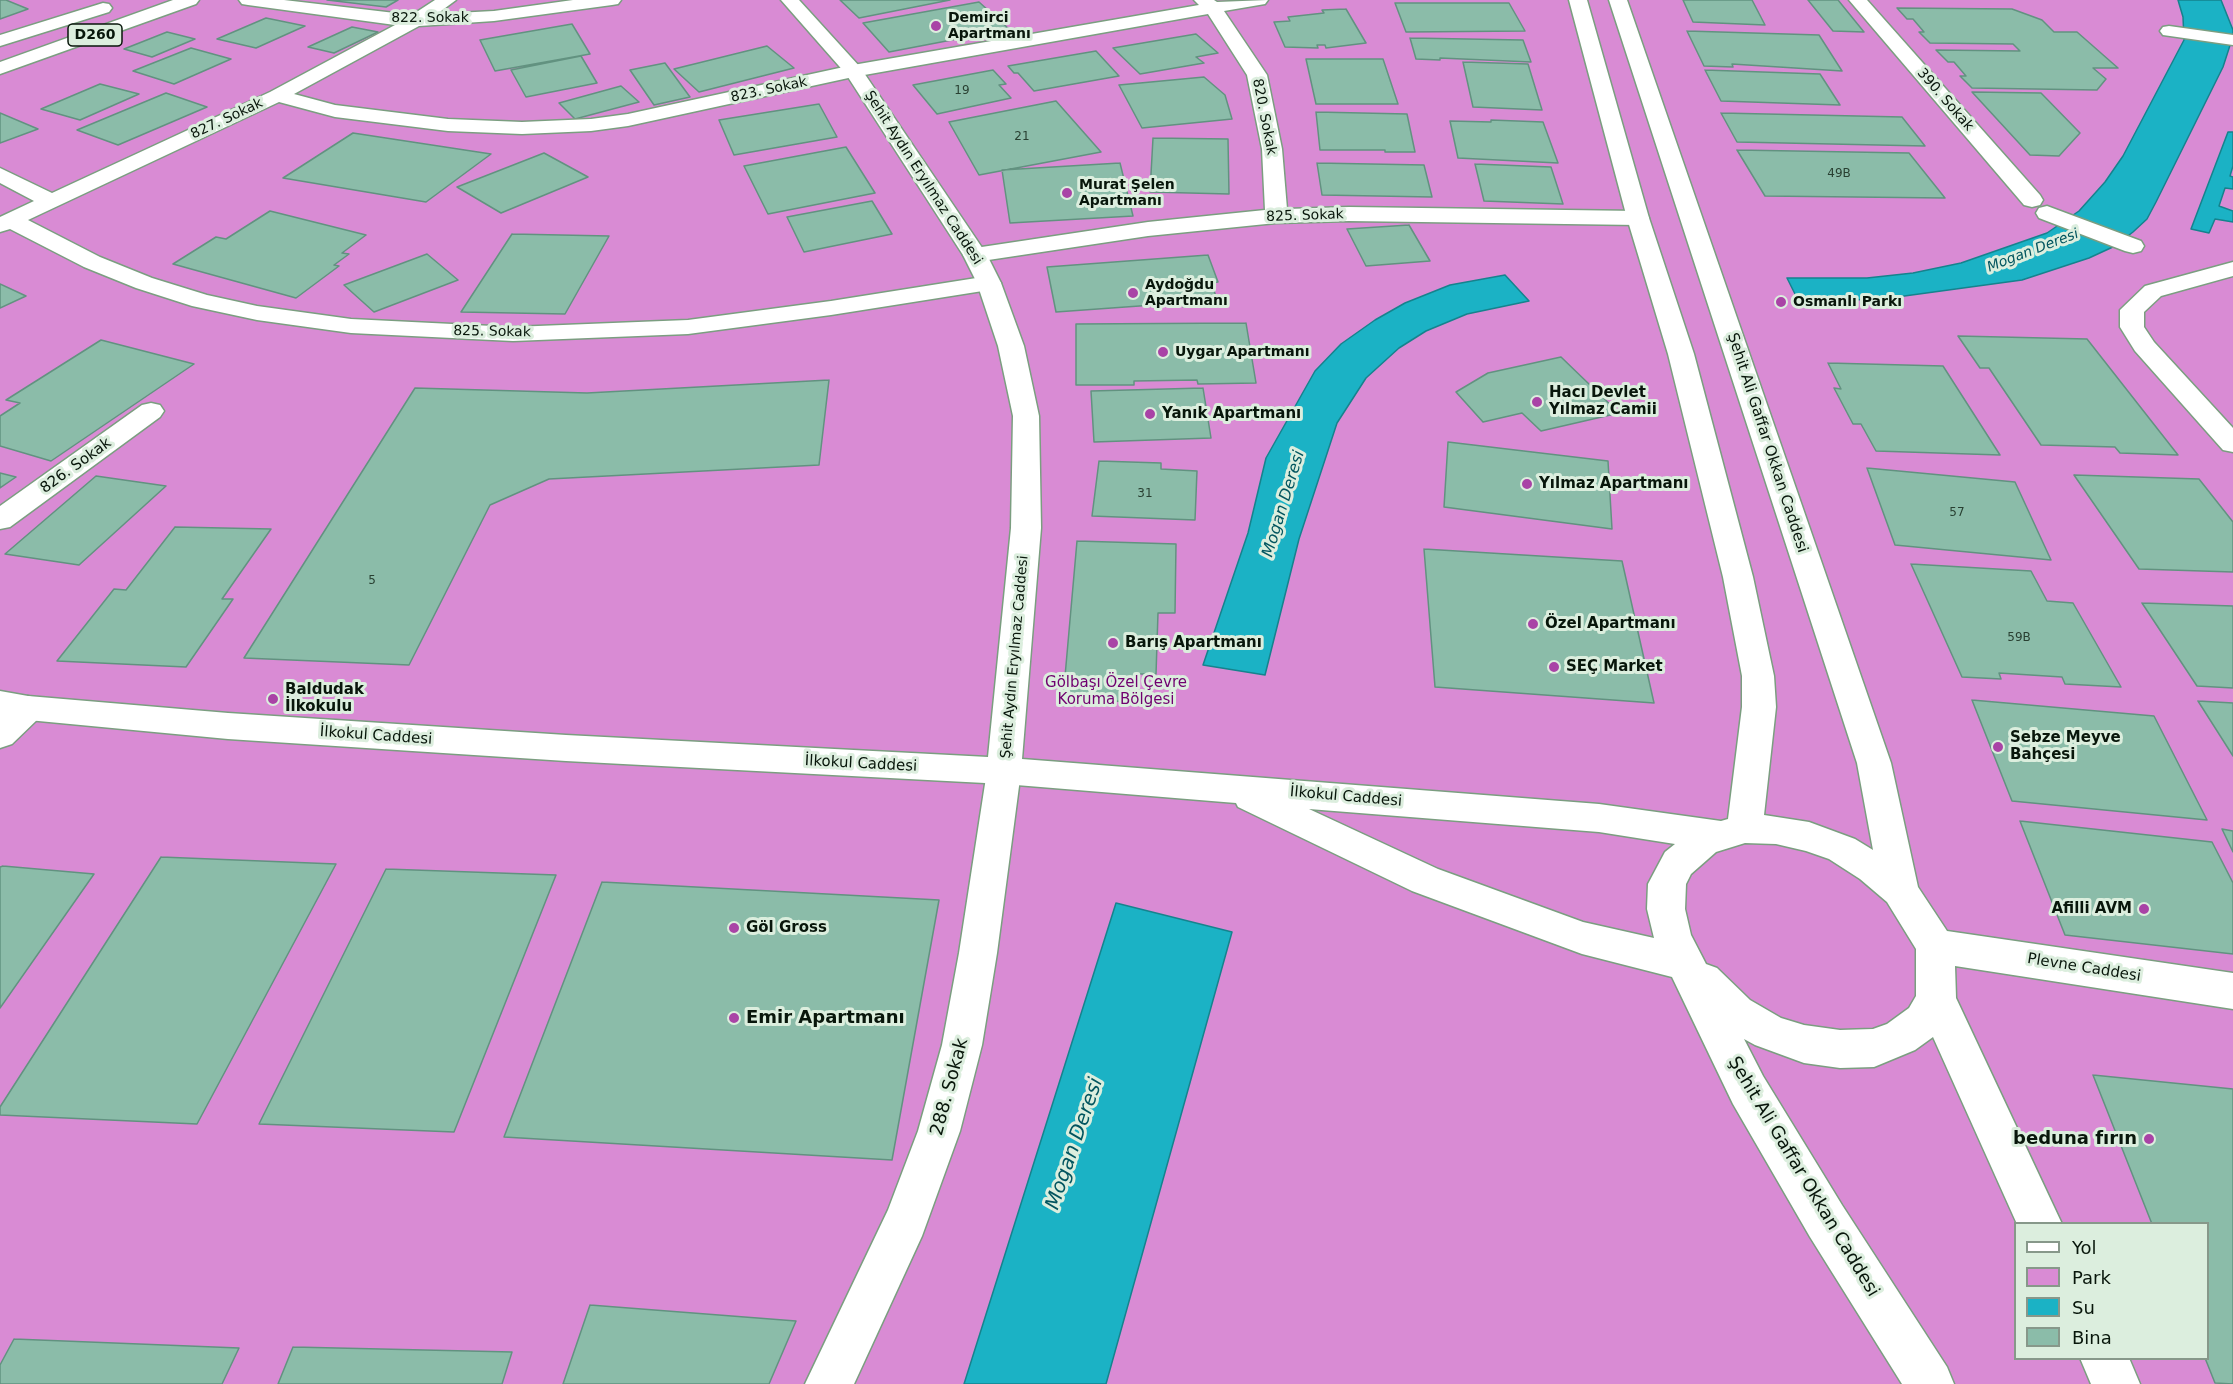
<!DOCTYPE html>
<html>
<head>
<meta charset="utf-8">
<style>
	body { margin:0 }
	#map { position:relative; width:2233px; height:1384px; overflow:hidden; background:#aed3b3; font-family:"DejaVu Sans",sans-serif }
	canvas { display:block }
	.legend { position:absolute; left:2014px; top:1222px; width:195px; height:138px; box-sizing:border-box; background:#dceede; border:2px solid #87988a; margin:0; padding:8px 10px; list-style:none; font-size:18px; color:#08160b }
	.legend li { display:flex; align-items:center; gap:12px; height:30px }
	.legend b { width:30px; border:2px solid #87988a }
</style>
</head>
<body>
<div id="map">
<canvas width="2233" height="1384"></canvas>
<ul class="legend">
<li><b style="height:8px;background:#fff"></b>Yol</li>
<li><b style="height:16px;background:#d98bd4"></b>Park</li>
<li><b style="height:16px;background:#1bb2c5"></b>Su</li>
<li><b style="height:16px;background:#8bbca9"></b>Bina</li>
</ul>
</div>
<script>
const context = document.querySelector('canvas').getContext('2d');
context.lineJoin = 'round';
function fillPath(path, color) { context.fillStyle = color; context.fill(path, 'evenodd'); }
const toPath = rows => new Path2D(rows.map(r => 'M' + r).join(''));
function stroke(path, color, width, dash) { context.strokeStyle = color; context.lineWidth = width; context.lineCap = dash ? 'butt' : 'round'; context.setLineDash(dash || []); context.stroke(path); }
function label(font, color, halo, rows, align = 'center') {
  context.font = font + ' "DejaVu Sans",sans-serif'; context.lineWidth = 6; context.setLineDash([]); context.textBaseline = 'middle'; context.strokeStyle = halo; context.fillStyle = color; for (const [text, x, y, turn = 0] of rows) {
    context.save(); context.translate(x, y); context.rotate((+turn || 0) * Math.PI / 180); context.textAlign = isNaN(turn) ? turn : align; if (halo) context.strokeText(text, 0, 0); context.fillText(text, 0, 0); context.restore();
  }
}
fillPath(toPath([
	[0,0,2233,0,2233,1384,0,1384],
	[2016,1224,2208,1224,2208,1358,2016,1358]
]), '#d98bd4');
const water = toPath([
	[2178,0,2221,0,2233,30,2233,36,2223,67,2156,202,2147,219,2133,232,2115,246,2089,258,2022,280,1897,297,1800,304,1787,278,1867,278,1913,273,1961,263,2047,233,2079,211,2105,182,2123,156,2184,40,2183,17,2178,0],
	[2228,132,2233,132,2233,166,2230,176,2233,177,2233,189,2225,188,2219,206,2233,211,2233,222,2215,219,2209,233,2191,229,2228,132],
	[1505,275,1529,301,1467,314,1426,331,1399,348,1366,378,1337,423,1299,539,1265,675,1203,665,1248,533,1266,458,1315,371,1341,344,1375,320,1405,303,1450,285,1505,275],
	[1116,903,1232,932,1106,1384,964,1384,1116,903]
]);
fillPath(water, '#1bb2c5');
stroke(water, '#15838d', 1.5);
const building = toPath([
	[0,0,6,0,28,9,0,19,0,0],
	[327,0,398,0,386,7,327,0],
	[840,0,950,0,859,18,840,0],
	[1683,0,1752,0,1765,25,1693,22,1683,0],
	[1808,0,1838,0,1864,32,1833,31,1808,0],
	[979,2,1009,29,889,52,863,23,979,2],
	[1395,3,1509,3,1525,31,1406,32,1395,3],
	[1897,8,2012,9,2042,20,2054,32,2077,32,2118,68,2093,68,2106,79,2097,90,1972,88,1960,76,1966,76,1954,62,1948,62,1936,50,2020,51,2013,44,1930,43,1919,32,1924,32,1913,19,1907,19,1897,8],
	[1346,9,1366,43,1326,48,1325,45,1317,45,1318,48,1285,47,1274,22,1290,21,1288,17,1324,13,1322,10,1346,9],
	[266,18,305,26,256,48,217,39,266,18],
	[572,24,590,54,495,71,480,40,572,24],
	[352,27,378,32,334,53,308,47,352,27],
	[1687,31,1819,35,1842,71,1732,64,1733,67,1704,66,1687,31],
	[167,32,195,39,152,57,124,49,167,32],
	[1196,34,1218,53,1196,57,1204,63,1140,74,1113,48,1196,34],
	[1410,38,1523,40,1531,62,1440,58,1440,60,1416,59,1410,38],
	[767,46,794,68,699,92,674,69,767,46],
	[191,48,231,59,174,84,133,71,191,48],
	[1096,51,1119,76,1034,91,1018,73,1014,73,1008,66,1096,51],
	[581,56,597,83,526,97,511,70,581,56],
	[1306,59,1383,59,1398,104,1316,104,1306,59],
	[1463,62,1528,64,1542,110,1473,107,1463,62],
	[665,63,690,97,654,105,630,70,665,63],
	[993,70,1006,84,999,85,1011,98,937,114,913,85,993,70],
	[1705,70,1820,74,1840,105,1721,101,1705,70],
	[1204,77,1225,95,1232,119,1142,128,1119,85,1204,77],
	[100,84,139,94,80,120,41,109,100,84],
	[621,86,639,102,575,119,559,103,621,86],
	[1972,92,2041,93,2080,133,2059,156,2030,155,1972,92],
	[166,93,207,107,118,145,77,130,166,93],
	[1056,101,1101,152,979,175,949,122,1056,101],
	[819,104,837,137,734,155,719,120,819,104],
	[1316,112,1407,114,1415,152,1385,152,1385,150,1320,150,1316,112],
	[0,113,38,129,0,143,0,113],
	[1721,113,1902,117,1925,146,1737,142,1721,113],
	[1491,120,1543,122,1558,163,1458,158,1450,121,1491,122,1491,120],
	[353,133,491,154,426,202,283,178,353,133],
	[1153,138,1228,139,1229,194,1150,192,1153,138],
	[846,147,875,193,768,214,744,166,846,147],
	[1737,150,1909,153,1945,198,1765,196,1737,150],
	[544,153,588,177,501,213,457,187,544,153],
	[1120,163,1133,216,1010,223,1002,170,1120,163],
	[1317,163,1424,165,1432,197,1322,195,1317,163],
	[1475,164,1551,167,1563,204,1484,201,1475,164],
	[872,201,892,234,804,252,787,217,872,201],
	[270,211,366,235,342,253,349,254,334,265,339,266,296,298,173,264,216,237,226,239,270,211],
	[1409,225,1430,261,1366,266,1347,229,1409,225],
	[512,234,609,236,565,314,461,312,512,234],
	[427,254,458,280,374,312,344,285,427,254],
	[1208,255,1218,282,1211,283,1219,304,1183,307,1181,303,1056,312,1047,267,1208,255],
	[0,284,26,296,0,308,0,284],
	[1246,323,1256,383,1198,384,1197,380,1134,381,1134,385,1076,385,1076,324,1246,323],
	[1958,336,2087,339,2178,455,2120,453,2115,447,2041,445,1989,368,1980,368,1958,336],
	[101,340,194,364,51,461,0,446,0,416,20,403,6,400,101,340],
	[1561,357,1619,413,1541,431,1522,413,1483,422,1456,392,1488,373,1561,357],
	[1828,363,1943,366,2000,455,1876,451,1861,424,1853,424,1834,388,1841,389,1828,363],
	[829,380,819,465,549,479,490,505,409,665,244,658,415,388,587,393,829,380],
	[1203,388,1211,438,1094,442,1091,391,1203,388],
	[1448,442,1608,461,1612,529,1444,507,1448,442],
	[1099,461,1161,463,1161,469,1197,471,1195,520,1092,516,1099,461],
	[1867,468,2015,482,2051,560,1895,545,1867,468],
	[0,473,16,477,0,488,0,473],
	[2074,475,2199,479,2233,522,2233,572,2139,569,2074,475],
	[96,476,166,486,79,565,5,554,96,476],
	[175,527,271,529,222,599,233,599,186,667,57,661,114,589,126,590,175,527],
	[1077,541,1176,544,1175,613,1158,613,1156,674,1139,674,1138,702,1063,699,1077,541],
	[1424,549,1622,561,1654,703,1435,687,1424,549],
	[1911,564,2031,571,2047,601,2073,603,2121,687,2065,684,2062,677,1999,673,2001,679,1962,677,1911,564],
	[2142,603,2233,606,2233,688,2197,686,2142,603],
	[1972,700,2154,716,2207,820,2012,801,1972,700],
	[2198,701,2233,703,2233,756,2198,701],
	[2020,821,2212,842,2233,883,2233,954,2065,935,2020,821],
	[2222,829,2233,831,2233,852,2222,829],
	[161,857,336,864,197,1124,0,1115,0,1107,161,857],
	[3,866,94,874,0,1008,0,867,3,866],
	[386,869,556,875,454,1132,259,1124,386,869],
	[602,882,939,900,892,1160,504,1137,602,882],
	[2093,1075,2233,1089,2233,1384,2215,1383,2205,1358,2208,1358,2208,1224,2152,1224,2093,1075],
	[590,1305,796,1321,769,1384,563,1384,590,1305],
	[14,1339,239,1348,222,1384,0,1384,0,1365,14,1339],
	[293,1347,512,1352,502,1384,278,1384,293,1347]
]);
fillPath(building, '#8bbca9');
stroke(building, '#629280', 1.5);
const pedestrian = toPath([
	[2169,26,2233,35,2233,45,2163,35,2160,31,2163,27,2169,26],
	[2047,206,2141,241,2144,246,2141,251,2133,253,2125,251,2039,218,2036,213,2039,208,2047,206]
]);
const minor = toPath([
	[239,0,284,0,412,15,435,0,456,0,437,14,494,11,573,0,621,0,618,4,612,5,494,21,419,26,294,94,335,105,448,119,522,122,591,119,628,114,853,65,1199,5,1194,0,1214,0,1217,2,1268,0,1265,4,1224,11,1267,75,1282,149,1287,209,1349,207,1638,211,1646,213,1649,218,1646,223,1638,225,1349,221,1276,223,1148,236,975,262,967,260,963,255,967,250,975,248,1148,222,1265,210,1262,149,1247,75,1208,14,853,77,628,126,591,131,522,134,448,131,335,117,279,102,28,220,100,257,152,278,207,295,257,306,351,319,513,327,688,320,831,301,989,276,997,278,1001,283,997,288,989,290,831,315,688,334,513,341,351,333,257,320,192,306,136,288,84,267,10,229,0,232,0,217,34,201,0,183,0,168,52,193,270,92,395,25,248,5,242,4,239,0],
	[1849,0,1867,0,2040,195,2043,200,2040,205,2032,207,2024,205,1849,0],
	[2233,262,2233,276,2161,296,2144,312,2144,327,2154,342,2233,428,2233,452,2223,450,2135,351,2120,327,2120,310,2145,286,2233,262],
	[151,403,160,405,164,411,160,417,10,527,0,529,0,506,142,405,151,403],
	[28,696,40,699,45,708,40,717,12,744,0,748,0,715,16,699,28,696],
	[1004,758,1016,762,1021,771,997,953,982,1045,960,1131,922,1236,854,1384,805,1384,888,1210,918,1131,942,1045,959,953,987,771,992,762,1004,758]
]);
const tertiary = toPath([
	[781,0,799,0,860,67,987,255,1001,283,1024,346,1039,416,1041,528,1022,759,1599,804,1721,821,1728,819,1742,707,1742,676,1723,577,1668,354,1627,218,1569,0,1587,0,1649,218,1694,354,1753,577,1774,676,1776,707,1764,815,1809,822,1855,839,1873,850,1857,763,1609,0,1627,0,1891,763,1918,887,1947,931,2233,973,2233,1009,1955,966,1956,998,2062,1224,2017,1224,1933,1037,1915,1050,1874,1067,1840,1068,1804,1063,1755,1045,1744,1039,1763,1076,1842,1205,1947,1367,1954,1384,1902,1384,1810,1237,1733,1104,1672,977,1582,954,1412,891,1238,807,1236,803,1004,784,566,761,228,739,28,720,0,715,0,691,28,696,228,713,566,735,988,757,1011,528,1013,416,998,346,977,283,963,255,846,74,781,0],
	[1309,809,1599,832,1675,844,1665,852,1648,884,1647,909,1654,938,1583,922,1438,869,1309,809],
	[1745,843,1776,844,1806,851,1829,859,1860,879,1887,902,1916,949,1916,996,1909,1008,1887,1024,1873,1029,1840,1030,1804,1025,1781,1018,1750,1000,1717,968,1706,964,1691,935,1685,909,1686,884,1691,874,1716,852,1745,843],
	[2080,1358,2129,1358,2140,1384,2091,1384,2080,1358]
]);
const trunk = toPath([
	[173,0,199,0,196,4,0,74,0,62,173,0],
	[103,3,109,4,112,8,109,12,0,46,0,35,103,3]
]);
stroke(pedestrian, '#7b9e80', 3);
stroke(minor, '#7b9e80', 3);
stroke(tertiary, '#7b9e80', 3);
stroke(trunk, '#7b9e80', 3);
fillPath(pedestrian, '#fff');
fillPath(minor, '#fff');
fillPath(tertiary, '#fff');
fillPath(trunk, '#fff');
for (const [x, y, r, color] of [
	[936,26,6,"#a943a6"],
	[1067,193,6,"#a943a6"],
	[1133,293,6,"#a943a6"],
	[1781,302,6,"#a943a6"],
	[1163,352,6,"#a943a6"],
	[1537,402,6,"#a943a6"],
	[1150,414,6,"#a943a6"],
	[1527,484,6,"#a943a6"],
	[1533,624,6,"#a943a6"],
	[1113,643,6,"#a943a6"],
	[1554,667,6,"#a943a6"],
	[273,699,6,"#a943a6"],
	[1998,747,6,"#a943a6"],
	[2144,909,6,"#a943a6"],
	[734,928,6,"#a943a6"],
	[734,1018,6,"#a943a6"],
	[2149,1139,6,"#a943a6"]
]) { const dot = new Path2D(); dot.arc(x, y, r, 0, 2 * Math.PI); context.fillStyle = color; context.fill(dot); stroke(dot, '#dceede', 2); }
label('12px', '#294032', null, [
	["19",962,91],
	["21",1022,137],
	["49B",1839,174],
	["31",1145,494],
	["57",1957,513],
	["5",372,581],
	["59B",2019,638]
]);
label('14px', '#08160b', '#dceede', [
	["822. Sokak",430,18],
	["823. Sokak",769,90,-12],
	["390. Sokak",1945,100,49],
	["820. Sokak",1264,117,79],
	["827. Sokak",227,119,-25],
	["Şehit Aydın Eryılmaz Caddesi",923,178,57],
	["825. Sokak",1305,216,-2],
	["825. Sokak",492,332,1],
	["Şehit Aydın Eryılmaz Caddesi",1015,657,-85]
]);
label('bold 14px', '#08160b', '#dceede', [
	["Demirci",948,18],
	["Apartmanı",948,34],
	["Murat Şelen",1079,185],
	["Apartmanı",1079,201],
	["Aydoğdu",1145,285],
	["Apartmanı",1145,301],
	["Osmanlı Parkı",1793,302],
	["Uygar Apartmanı",1175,352]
], 'left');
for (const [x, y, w] of [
	[95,35,54]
]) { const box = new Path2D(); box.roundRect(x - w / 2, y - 11, w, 22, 4.5); context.fillStyle = '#dceede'; context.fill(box); stroke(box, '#08160b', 1.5); }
label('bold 14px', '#08160b', null, [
	["D260",95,35]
]);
label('italic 14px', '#02555f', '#dceede', [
	["Mogan Deresi",2033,251,-21]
]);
label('bold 15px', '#08160b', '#dceede', [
	["Hacı Devlet",1549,393],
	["Yılmaz Camii",1549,410],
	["Yanık Apartmanı",1162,414],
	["Yılmaz Apartmanı",1539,484],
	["Özel Apartmanı",1545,624],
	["Barış Apartmanı",1125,643],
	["SEÇ Market",1566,667],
	["Baldudak",285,690],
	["İlkokulu",285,707],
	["Sebze Meyve",2010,738],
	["Bahçesi",2010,755],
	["Afilli AVM",2132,909,"right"],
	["Göl Gross",746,928]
], 'left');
label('15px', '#08160b', '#dceede', [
	["Şehit Ali Gaffar Okkan Caddesi",1767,443,72],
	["826. Sokak",76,466,-36],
	["İlkokul Caddesi",376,736,4],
	["İlkokul Caddesi",861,764,3],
	["İlkokul Caddesi",1346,797,5],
	["Plevne Caddesi",2084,968,9]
]);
label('15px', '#70006f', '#dceede', [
	["Gölbaşı Özel Çevre",1116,683],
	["Koruma Bölgesi",1116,700]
]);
label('italic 16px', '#02555f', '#dceede', [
	["Mogan Deresi",1284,504,-73]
]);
label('bold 18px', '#08160b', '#dceede', [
	["Emir Apartmanı",746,1018],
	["beduna fırın",2137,1139,"right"]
], 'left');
label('18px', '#08160b', '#dceede', [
	["288. Sokak",950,1087,-75],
	["Şehit Ali Gaffar Okkan Caddesi",1803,1177,59]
]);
label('italic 20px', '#02555f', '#dceede', [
	["Mogan Deresi",1075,1144,-71]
]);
</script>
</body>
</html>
